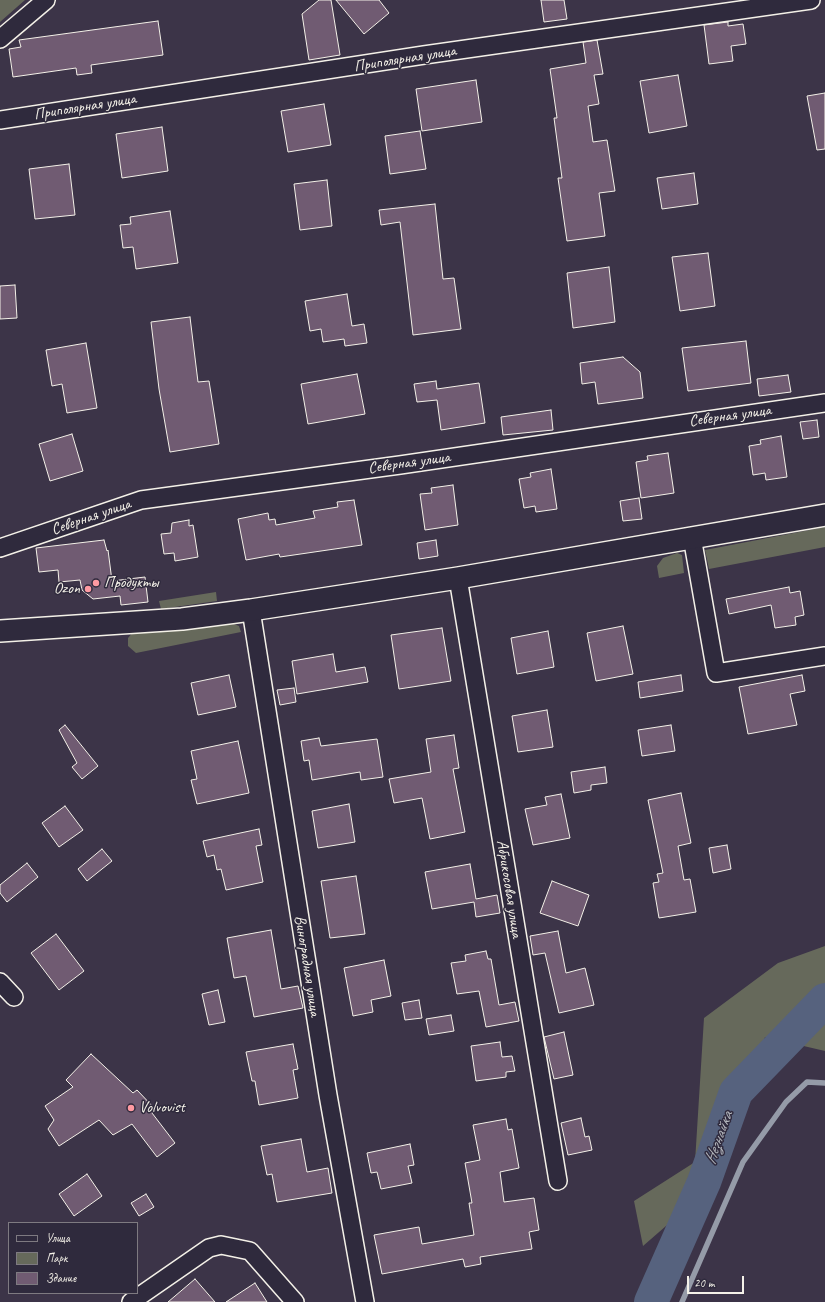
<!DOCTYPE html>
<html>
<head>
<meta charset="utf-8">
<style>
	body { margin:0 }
	#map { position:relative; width:825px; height:1302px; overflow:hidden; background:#3c3448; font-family:Caveat,sans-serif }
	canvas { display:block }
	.legend { position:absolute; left:8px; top:1222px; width:130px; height:72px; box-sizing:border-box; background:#2f2a3d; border:1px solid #7e7a81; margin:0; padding:5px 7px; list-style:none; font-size:12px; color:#f4f1e8 }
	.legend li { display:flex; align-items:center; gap:8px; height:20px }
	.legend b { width:20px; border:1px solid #7e7a81 }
	.scale { position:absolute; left:687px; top:1276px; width:57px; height:18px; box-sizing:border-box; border:2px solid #f4f1e8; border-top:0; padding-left:5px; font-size:12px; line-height:14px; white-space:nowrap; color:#f4f1e8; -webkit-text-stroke:3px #2f2a3d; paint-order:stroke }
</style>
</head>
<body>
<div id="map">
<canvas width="825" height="1302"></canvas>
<ul class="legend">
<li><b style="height:5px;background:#2f2a3d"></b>Улица</li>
<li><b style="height:11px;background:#66695b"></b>Парк</li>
<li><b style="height:11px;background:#705b72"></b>Здание</li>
</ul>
<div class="scale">20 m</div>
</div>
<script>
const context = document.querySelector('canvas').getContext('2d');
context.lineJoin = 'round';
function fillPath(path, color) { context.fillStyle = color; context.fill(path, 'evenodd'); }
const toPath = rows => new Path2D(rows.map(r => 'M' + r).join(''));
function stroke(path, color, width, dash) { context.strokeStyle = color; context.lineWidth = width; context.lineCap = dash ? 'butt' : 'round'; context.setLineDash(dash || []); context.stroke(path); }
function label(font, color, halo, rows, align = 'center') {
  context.font = font + ' Caveat,sans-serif'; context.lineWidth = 3; context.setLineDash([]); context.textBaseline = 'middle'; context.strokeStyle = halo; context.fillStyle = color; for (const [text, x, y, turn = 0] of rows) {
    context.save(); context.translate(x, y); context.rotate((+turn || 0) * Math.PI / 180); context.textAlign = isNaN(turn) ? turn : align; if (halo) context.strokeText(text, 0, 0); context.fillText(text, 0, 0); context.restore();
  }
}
fillPath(toPath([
	[0,0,25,0,0,22],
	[825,527,825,547,709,569,705,550],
	[677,553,682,555,684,573,659,578,657,566,663,558],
	[216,592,217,601,161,609,159,601],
	[234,624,239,626,241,632,136,653,128,646,128,638,133,632],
	[825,946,825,1051,765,1037,720,1179,643,1246,634,1201,695,1162,704,1018,778,963]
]), '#66695b');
stroke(toPath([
	[682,1302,743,1162,786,1102,807,1082,825,1083]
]), '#959ba8', 5.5);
stroke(toPath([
	[651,1302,704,1182,736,1092,825,1000]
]), '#56627e', 34);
const building = toPath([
	[319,0,331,0,340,55,309,60,302,14,319,0],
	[336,0,379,0,389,13,364,34,336,0],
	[541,0,564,0,567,19,544,22,541,0],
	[158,21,163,55,91,65,92,73,77,75,76,68,13,77,9,49,21,47,19,40,158,21],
	[728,22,728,26,743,24,746,44,731,46,733,61,709,64,704,25,728,22],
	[597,40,603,74,594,75,599,104,588,106,593,142,607,140,615,191,599,193,605,236,567,241,558,178,562,178,554,118,557,118,550,69,586,63,583,42,597,40],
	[678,75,687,126,649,133,640,81,678,75],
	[476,80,482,122,422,131,416,89,476,80],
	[825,93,825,149,817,150,807,96,825,93],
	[324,104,331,145,288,152,281,111,324,104],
	[162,127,168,171,122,178,116,134,162,127],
	[420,131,426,169,390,174,385,136,420,131],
	[69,164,75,215,35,219,29,169,69,164],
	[694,173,698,204,662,209,657,178,694,173],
	[327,180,332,226,300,230,294,184,327,180],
	[435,204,443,279,454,278,461,329,413,335,400,222,381,225,379,210,435,204],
	[170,211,178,263,136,269,133,247,123,248,120,225,131,224,130,217,170,211],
	[708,253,715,306,680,311,672,257,708,253],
	[609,267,615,322,573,328,567,273,609,267],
	[15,285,17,318,0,319,0,286,15,285],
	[347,294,352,326,364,324,367,343,345,346,344,339,323,342,321,329,310,331,305,301,347,294],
	[190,317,198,382,209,381,219,444,170,452,159,389,151,322,190,317],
	[746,341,751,383,688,391,682,348,746,341],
	[86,343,97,408,67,413,62,384,52,386,46,350,86,343],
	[623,357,640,372,643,398,598,404,595,382,582,384,580,363,623,357],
	[357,374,365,414,308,424,301,384,357,374],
	[788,375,791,392,759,396,757,379,788,375],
	[436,381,437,389,479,383,485,423,441,430,437,400,417,402,414,384,436,381],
	[551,410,553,430,503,435,501,417,551,410],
	[817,420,819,437,803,439,800,422,817,420],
	[72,434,83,471,50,481,39,444,72,434],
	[781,436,787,477,766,480,765,473,753,475,749,446,761,444,760,440,781,436],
	[668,453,674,493,641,498,636,462,648,460,647,456,668,453],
	[551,469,557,509,536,512,535,506,524,508,519,479,531,477,530,473,551,469],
	[453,485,458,525,425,530,420,494,432,493,431,488,453,485],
	[639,498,642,519,623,521,620,501,639,498],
	[354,500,362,545,280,557,279,554,246,560,238,519,268,513,269,520,275,519,276,525,315,518,313,511,338,507,337,502,354,500],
	[189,520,189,526,193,525,198,557,175,561,174,553,164,554,161,534,171,533,172,523,189,520],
	[104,540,107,551,108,550,112,581,145,577,148,602,121,605,120,596,93,599,82,590,80,580,59,582,58,570,39,572,36,548,104,540],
	[436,540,438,556,419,559,417,543,436,540],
	[789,587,790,593,800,591,804,615,795,617,796,625,775,628,771,605,729,614,726,599,789,587],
	[623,626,633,674,596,681,587,633,623,626],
	[442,628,451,681,399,689,391,635,442,628],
	[548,631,554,667,517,674,511,638,548,631],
	[333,654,336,672,365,667,368,682,297,694,292,661,333,654],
	[229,675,236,707,198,715,191,683,229,675],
	[681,675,683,691,640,698,638,682,681,675],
	[802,675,805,691,790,694,797,725,748,734,739,687,802,675],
	[294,688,296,702,280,705,277,690,294,688],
	[547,710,553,747,518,752,512,716,547,710],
	[65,725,98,766,82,779,72,767,77,763,59,730,65,725],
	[671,725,675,751,642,756,638,730,671,725],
	[454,735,459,768,453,769,465,832,430,839,422,798,394,803,389,779,431,772,426,739,454,735],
	[319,738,321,746,377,739,383,777,361,780,360,772,312,780,309,760,304,761,301,741,319,738],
	[238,741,249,793,197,804,191,780,197,779,191,751,238,741],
	[605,767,607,783,591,785,591,790,574,793,571,772,605,767],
	[681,793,691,843,678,846,684,880,690,879,696,912,659,918,653,883,659,882,657,874,663,873,648,800,681,793],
	[561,794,570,838,533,845,525,809,547,805,545,797,561,794],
	[349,804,355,842,318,848,312,811,349,804],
	[65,806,83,830,59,847,42,823,65,806],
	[259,829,262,845,256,846,263,882,226,890,221,869,217,870,214,855,207,857,203,841,259,829],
	[727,845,731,869,713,873,709,848,727,845],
	[102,849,112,861,87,881,78,869,102,849],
	[27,863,38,877,7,902,0,893,0,885,27,863],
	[470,864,476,899,497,895,500,913,476,917,474,902,432,909,425,872,470,864],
	[356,876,365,934,330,938,321,881,356,876],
	[552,881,589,895,578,926,540,913,552,881],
	[271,930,281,989,298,986,303,1008,254,1017,246,976,234,978,227,938,271,930],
	[558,931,566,973,585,968,594,1005,559,1013,545,953,533,955,530,936,558,931],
	[56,934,84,971,59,990,31,953,56,934],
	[486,951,488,959,491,959,499,1005,515,1002,519,1021,486,1027,479,991,457,994,451,963,466,961,465,955,486,951],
	[384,960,391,996,371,1000,373,1012,353,1016,344,968,384,960],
	[218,990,225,1022,209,1025,202,994,218,990],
	[419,1000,422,1018,405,1020,402,1003,419,1000],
	[451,1015,454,1031,429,1035,426,1019,451,1015],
	[564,1032,573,1075,554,1079,544,1037,564,1032],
	[500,1042,502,1057,512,1056,515,1071,506,1072,506,1077,476,1081,471,1046,500,1042],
	[293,1044,298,1069,293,1070,298,1098,259,1105,255,1081,252,1081,246,1052,293,1044],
	[91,1054,133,1093,137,1090,156,1110,152,1113,175,1143,157,1157,132,1124,113,1135,99,1120,59,1146,48,1129,54,1120,45,1106,73,1087,66,1080,91,1054],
	[581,1118,585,1137,589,1136,592,1150,568,1155,561,1123,581,1118],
	[506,1119,508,1130,512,1129,519,1168,500,1172,504,1202,534,1198,539,1230,529,1232,532,1249,480,1257,481,1264,465,1267,463,1259,382,1274,374,1235,419,1227,422,1244,474,1235,469,1203,472,1203,465,1163,480,1160,473,1125,506,1119],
	[301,1139,307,1172,328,1168,332,1193,277,1202,272,1174,267,1175,261,1146,301,1139],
	[410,1144,414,1165,408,1166,412,1183,381,1189,377,1172,371,1173,367,1153,410,1144],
	[87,1174,102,1196,74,1216,59,1194,87,1174],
	[146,1194,154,1207,139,1216,131,1203,146,1194],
	[195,1279,215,1302,168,1302,195,1279],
	[255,1283,267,1302,226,1302,255,1283]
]);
fillPath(building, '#705b72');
stroke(building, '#f4f1e8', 1);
const minor = toPath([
	[0,39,46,0],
	[0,120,424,55,811,0],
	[692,537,716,673,825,656],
	[0,548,141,500,400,465,825,403],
	[458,578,558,1181],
	[251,610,328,1095,365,1302],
	[0,982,14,997],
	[131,1302,209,1248,221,1245,250,1251,295,1302]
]);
const tertiary = toPath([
	[0,631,182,619,251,610,458,578,825,515]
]);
stroke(minor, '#f4f1e8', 20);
stroke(tertiary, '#f4f1e8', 24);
stroke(minor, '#2f2a3d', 17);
stroke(tertiary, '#2f2a3d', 21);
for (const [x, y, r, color] of [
	[96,583,4,"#ff9aa2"],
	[88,589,4,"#ff9aa2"],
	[131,1108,4,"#ff9aa2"]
]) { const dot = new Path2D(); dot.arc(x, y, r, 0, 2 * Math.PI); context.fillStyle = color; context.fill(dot); stroke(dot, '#2f2a3d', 1.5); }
label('16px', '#f4f1e8', '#2f2a3d', [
	["Приполярная улица",405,59,-9],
	["Приполярная улица",85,107,-9],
	["Северная улица",730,416,-8],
	["Северная улица",409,463,-8],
	["Северная улица",91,517,-19],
	["Абрикосовая улица",509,889,81],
	["Виноградная улица",307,966,81]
]);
label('16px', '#f4f1e8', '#2f2a3d', [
	["Продукты",104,583],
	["Ozon",80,589,"right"],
	["Volvovist",139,1108]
], 'left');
label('italic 17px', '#b5b8be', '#2f2a3d', [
	["Незнайка",719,1138,-70]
]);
</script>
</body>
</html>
